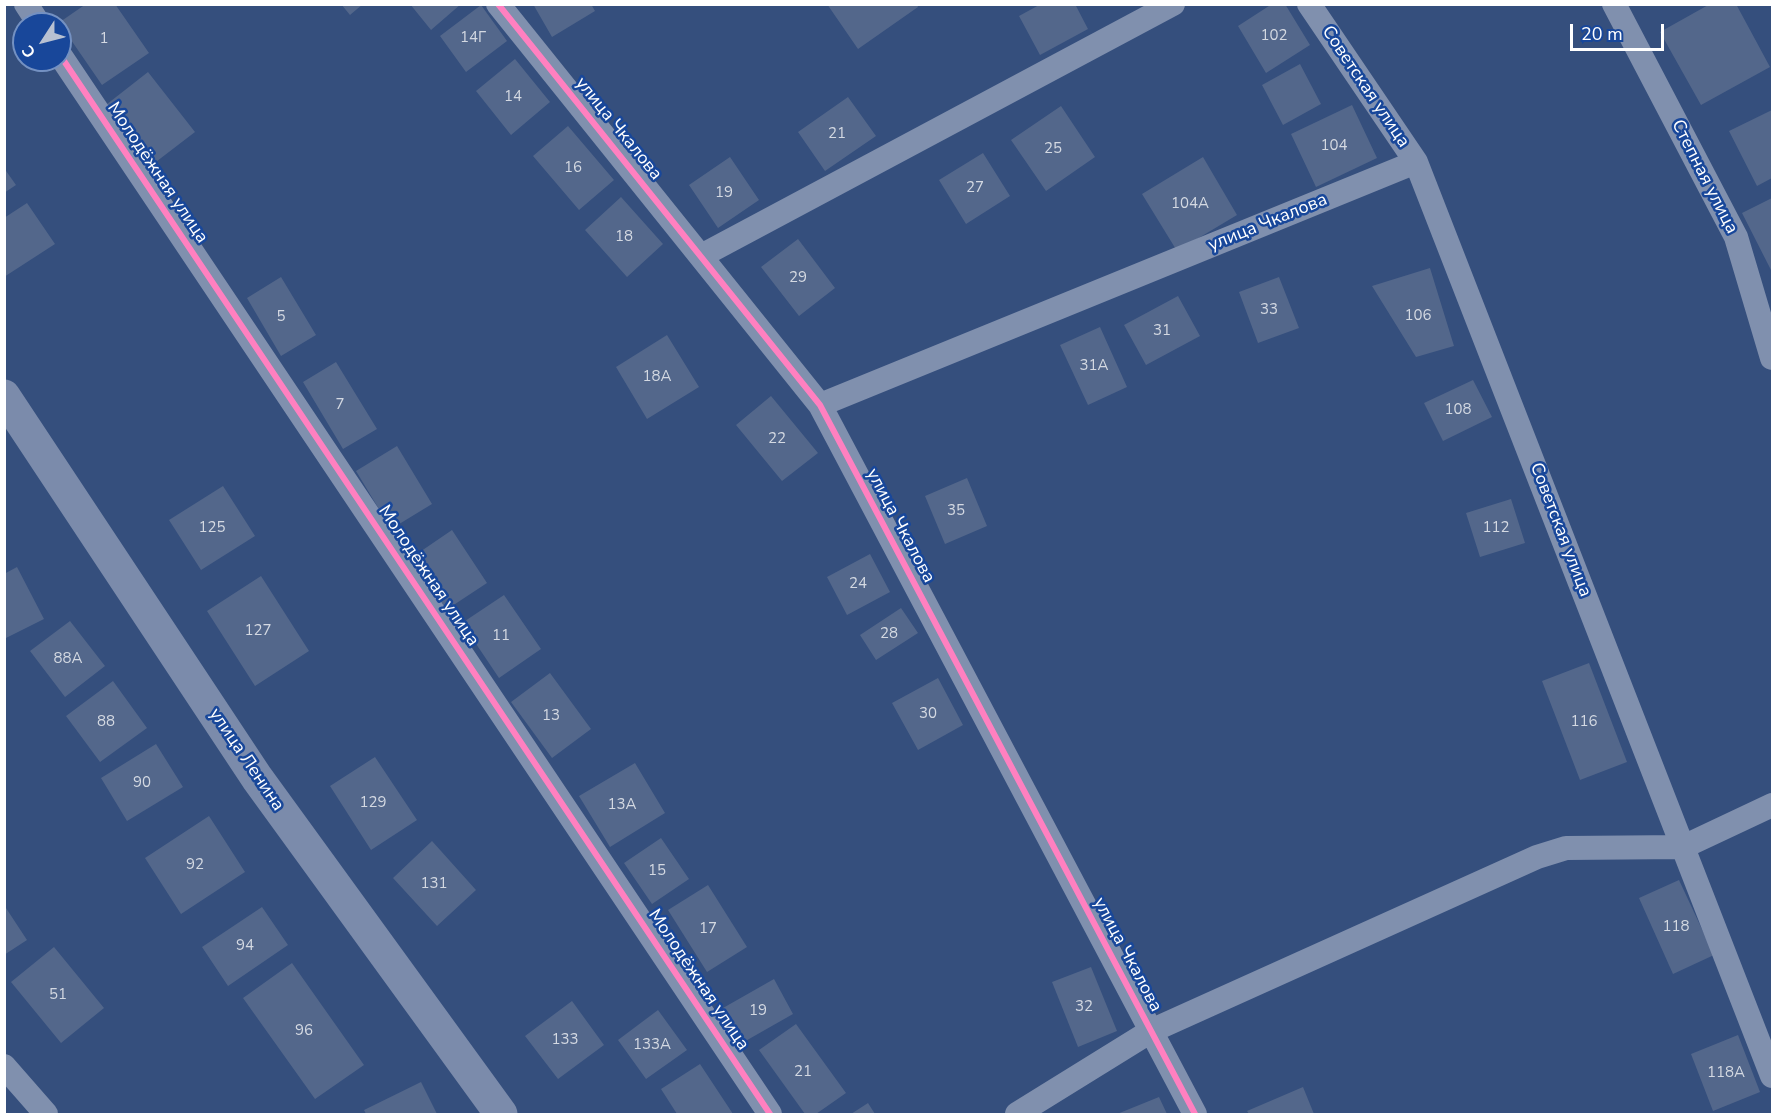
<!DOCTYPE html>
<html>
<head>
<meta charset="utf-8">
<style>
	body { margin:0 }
	#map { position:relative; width:1777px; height:1119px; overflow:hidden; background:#354f7d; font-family:"Nunito Sans",sans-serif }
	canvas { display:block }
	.frame { position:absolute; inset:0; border:6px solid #fff; pointer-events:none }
	.north { position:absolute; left:12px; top:12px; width:60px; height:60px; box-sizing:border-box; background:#18479a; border:2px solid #7491c2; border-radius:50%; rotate:234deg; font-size:16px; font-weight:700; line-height:24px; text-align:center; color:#fff }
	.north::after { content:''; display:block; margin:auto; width:21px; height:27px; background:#b8c1d2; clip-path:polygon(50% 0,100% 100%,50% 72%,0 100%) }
	.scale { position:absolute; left:1570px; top:24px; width:94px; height:27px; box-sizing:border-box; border:3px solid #fff; border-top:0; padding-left:8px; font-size:18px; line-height:21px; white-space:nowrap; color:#fff; -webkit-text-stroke:4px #18479a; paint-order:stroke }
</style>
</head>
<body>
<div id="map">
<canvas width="1777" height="1119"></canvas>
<div class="frame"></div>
<div class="north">С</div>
<div class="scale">20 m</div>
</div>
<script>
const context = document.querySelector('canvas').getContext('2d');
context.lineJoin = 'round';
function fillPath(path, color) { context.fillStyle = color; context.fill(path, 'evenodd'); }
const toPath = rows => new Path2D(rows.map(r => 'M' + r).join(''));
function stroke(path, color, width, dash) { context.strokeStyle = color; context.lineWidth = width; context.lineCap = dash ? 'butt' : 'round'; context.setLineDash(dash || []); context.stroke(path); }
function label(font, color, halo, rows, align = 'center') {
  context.font = font + ' "Nunito Sans",sans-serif'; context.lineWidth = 5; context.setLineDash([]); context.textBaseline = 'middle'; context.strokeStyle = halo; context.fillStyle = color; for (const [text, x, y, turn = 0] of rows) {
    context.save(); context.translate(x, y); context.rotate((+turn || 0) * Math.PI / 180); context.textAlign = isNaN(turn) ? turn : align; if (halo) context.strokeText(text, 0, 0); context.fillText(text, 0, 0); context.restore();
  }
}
fillPath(toPath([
	[86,4,115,4,149,53,102,85,60,24,57,24],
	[341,4,363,4,350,15],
	[410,4,461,4,431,30],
	[533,4,591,4,595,11,552,37],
	[827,4,917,4,918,7,858,49],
	[1041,4,1075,4,1088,29,1040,55,1019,16],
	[1272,4,1285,4,1310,45,1266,73,1238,26],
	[1710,4,1736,4,1770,67,1701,105,1660,32],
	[481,5,507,41,466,72,440,36],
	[515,59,550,102,511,135,476,91],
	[1300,64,1321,104,1283,125,1262,85],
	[148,72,195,132,148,168,102,108],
	[848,97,876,136,825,171,798,132],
	[1352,105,1377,158,1316,187,1291,134],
	[1061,106,1095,157,1046,191,1011,140],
	[1772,110,1772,178,1757,186,1729,131],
	[568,126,614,180,579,210,533,156],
	[983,153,1010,196,966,224,939,180],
	[730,157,759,200,718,228,689,185],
	[1203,157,1237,215,1177,251,1142,194],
	[4,168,16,185,4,193],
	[621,197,663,244,627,277,585,230],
	[1772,198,1772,272,1742,213],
	[27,203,55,244,4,277,4,218],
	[798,239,835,288,799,316,761,267],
	[1430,268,1454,346,1416,357,1372,286],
	[281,277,316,335,281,356,247,298],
	[1279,277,1299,328,1258,343,1239,292],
	[1178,296,1200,336,1146,365,1124,325],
	[1100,327,1127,387,1088,405,1060,345],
	[667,335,699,387,647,419,616,367],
	[336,362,377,429,343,449,303,382],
	[1473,380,1492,417,1443,441,1424,403],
	[771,396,818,453,782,481,736,425],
	[397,446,432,504,391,529,356,471],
	[967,478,987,526,945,544,925,496],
	[223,486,255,536,201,570,169,520],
	[1511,499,1525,543,1480,557,1466,513],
	[452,530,487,583,446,610,411,558],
	[870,554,890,592,847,615,827,577],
	[17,567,44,619,4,639,4,574],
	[261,576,309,651,255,686,207,611],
	[504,595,541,649,499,678,462,623],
	[901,608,918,633,876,660,860,635],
	[70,621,105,666,65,697,30,651],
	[1589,663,1627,762,1580,780,1542,681],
	[550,673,591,729,552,758,511,702],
	[938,678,963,725,918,750,892,703],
	[113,681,147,728,100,762,66,716],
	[156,744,183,787,127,821,101,778],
	[375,757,417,820,371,850,330,786],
	[635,763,665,813,610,847,579,796],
	[209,816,245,872,181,914,145,858],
	[661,838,689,879,652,904,624,863],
	[432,841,476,890,437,926,393,878],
	[1679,880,1714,955,1673,974,1639,898],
	[708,885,747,947,707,972,668,910],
	[4,905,27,940,4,955],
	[262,907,288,945,228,986,202,947],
	[54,947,104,1008,61,1043,11,982],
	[292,963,364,1065,315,1099,243,998],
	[1091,967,1117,1031,1078,1047,1052,982],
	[774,979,793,1014,742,1043,723,1008],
	[572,1001,604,1045,558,1079,525,1036],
	[658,1010,687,1050,646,1079,618,1040],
	[796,1024,846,1093,816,1114,805,1114,759,1050],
	[1738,1035,1760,1092,1713,1111,1691,1054],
	[700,1064,733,1114,677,1114,661,1089],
	[421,1082,437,1114,366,1114,364,1110],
	[1303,1087,1314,1114,1249,1114,1247,1111],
	[1159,1097,1167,1114,1117,1114],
	[868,1103,875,1114,851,1114]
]), '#53678b');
stroke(toPath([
	[26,4,39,24],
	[498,4,820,405,1195,1114],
	[1309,4,1416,162,1772,1076],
	[1614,4,1736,237,1772,358],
	[60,55,770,1114],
	[701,256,1173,4],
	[820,405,1416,162],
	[4,1066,46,1114],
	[1017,1114,1151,1031,1537,857,1566,848,1683,847,1772,805]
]), '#8090ae', 24);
stroke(toPath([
	[4,396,257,778,501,1114]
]), '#7b8bab', 33);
stroke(toPath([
	[498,4,820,405,1195,1114],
	[60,55,770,1114]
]), '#ff80c0', 6);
label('15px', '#d4d9e2', null, [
	["102",1274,36],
	["14Г",473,38],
	["1",104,39],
	["14",513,97],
	["21",837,134],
	["104",1334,146],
	["25",1053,149],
	["16",573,168],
	["27",975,188],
	["19",724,193],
	["104А",1190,204],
	["18",624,237],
	["29",798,278],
	["33",1269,310],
	["106",1418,316],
	["5",281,317],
	["31",1162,331],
	["31А",1094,366],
	["18А",657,377],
	["7",340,405],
	["108",1458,410],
	["22",777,439],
	["35",956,511],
	["125",212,528],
	["112",1496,528],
	["24",858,584],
	["127",258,631],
	["28",889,634],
	["11",501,636],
	["88А",68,659],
	["30",928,714],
	["13",551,716],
	["88",106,722],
	["116",1584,722],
	["90",142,783],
	["129",373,803],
	["13А",622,805],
	["92",195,865],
	["15",657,871],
	["131",434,884],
	["118",1676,927],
	["17",708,929],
	["94",245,946],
	["51",58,995],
	["32",1084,1007],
	["19",758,1011],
	["96",304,1031],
	["133",565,1040],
	["133А",652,1045],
	["21",803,1072],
	["118А",1726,1073]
]);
label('18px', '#fff', '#18479a', [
	["Советская улица",1365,87,56],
	["улица Чкалова",618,129,51],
	["Молодёжная улица",157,173,56],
	["Степная улица",1704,177,63],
	["улица Чкалова",1268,223,-22],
	["улица Чкалова",900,526,62],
	["Советская улица",1560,530,69],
	["Молодёжная улица",428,576,56],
	["улица Ленина",246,760,56],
	["улица Чкалова",1127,955,62],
	["Молодёжная улица",698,980,56]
]);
</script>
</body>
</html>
